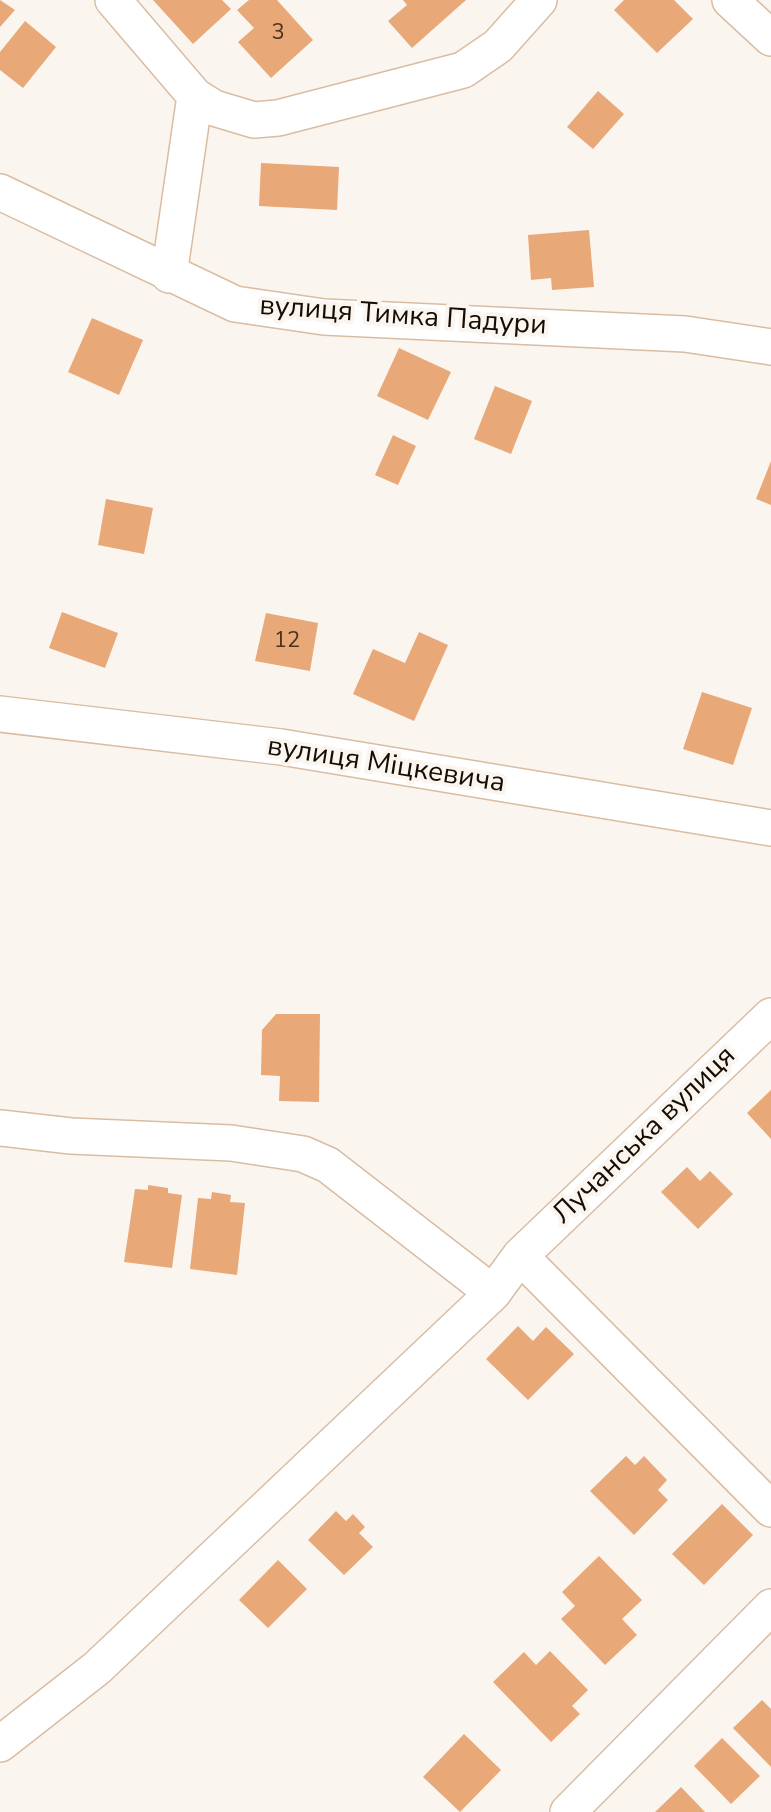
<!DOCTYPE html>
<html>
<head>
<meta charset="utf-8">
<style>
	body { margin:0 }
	canvas { display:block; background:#fbf5f0 }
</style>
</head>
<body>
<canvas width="771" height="1812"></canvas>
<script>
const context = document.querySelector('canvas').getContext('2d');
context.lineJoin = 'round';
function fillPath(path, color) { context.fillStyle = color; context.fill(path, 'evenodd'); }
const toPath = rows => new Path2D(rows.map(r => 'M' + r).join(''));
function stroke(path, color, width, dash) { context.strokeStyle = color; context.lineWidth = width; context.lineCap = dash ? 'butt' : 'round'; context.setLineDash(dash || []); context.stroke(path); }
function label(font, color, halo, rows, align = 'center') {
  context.font = font + ' "Nunito Sans",sans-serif'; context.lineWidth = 8; context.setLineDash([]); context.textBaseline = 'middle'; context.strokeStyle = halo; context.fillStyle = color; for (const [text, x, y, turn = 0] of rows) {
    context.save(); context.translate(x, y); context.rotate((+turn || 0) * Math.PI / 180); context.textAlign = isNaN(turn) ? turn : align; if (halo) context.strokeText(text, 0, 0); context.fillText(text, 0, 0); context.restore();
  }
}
fillPath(toPath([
	[0,0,15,10,0,27],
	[153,0,222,0,231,9,193,44],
	[249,0,277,0,313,40,271,78,238,42,254,28,237,10],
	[403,0,466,0,412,48,388,21,407,5],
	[624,0,674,0,693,19,657,53,614,10],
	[25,21,56,47,23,88,0,70,0,52],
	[598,91,624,114,593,149,567,127],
	[261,163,339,167,337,210,259,206],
	[589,230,594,287,552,290,551,278,531,280,528,235],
	[92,318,143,340,119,395,68,372],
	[399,348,451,372,428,420,377,396],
	[495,386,532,401,511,454,474,439],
	[393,435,416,446,398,485,375,475],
	[771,461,771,505,756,499],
	[106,499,153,508,144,554,98,545],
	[62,612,118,633,105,668,49,648],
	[266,613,318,623,310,671,255,661],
	[419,632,448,645,414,721,353,694,373,649,405,663],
	[702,692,752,708,733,765,683,749],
	[276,1014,320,1014,319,1102,279,1101,280,1076,261,1075,262,1030],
	[771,1090,771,1139,747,1113],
	[687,1167,700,1181,710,1171,733,1194,698,1229,661,1192],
	[148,1185,168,1188,168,1193,182,1195,172,1268,124,1262,135,1189,148,1190],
	[212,1192,231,1195,230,1202,245,1203,237,1275,190,1269,198,1198,211,1199],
	[518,1326,533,1341,546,1327,574,1354,528,1400,486,1359],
	[626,1456,635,1465,644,1456,667,1480,658,1490,668,1500,634,1535,590,1491],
	[722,1504,753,1535,704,1585,672,1554],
	[336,1511,346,1521,353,1514,365,1527,359,1533,373,1547,344,1575,308,1540],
	[599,1556,642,1600,622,1619,637,1635,605,1665,561,1619,575,1606,562,1592],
	[278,1560,307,1589,268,1628,239,1600],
	[550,1651,588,1690,572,1706,580,1714,551,1742,493,1682,524,1652,536,1665],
	[762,1700,771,1709,771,1767,733,1728],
	[464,1734,501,1770,460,1812,423,1777],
	[722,1738,760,1776,731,1804,694,1766],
	[681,1787,705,1812,655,1812]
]), '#e8a877');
const minor = toPath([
	[113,0,195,96,214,108,254,120,278,118,463,70,498,46,539,0],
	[730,0,771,38],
	[0,192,235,304,324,317,685,334,771,347],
	[169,275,195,96],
	[0,714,281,747,771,828],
	[0,1128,71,1136,231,1143,303,1154,328,1165,493,1293],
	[520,1256,771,1509],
	[0,1744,97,1668,493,1293,520,1256,771,1016],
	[568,1812,771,1607]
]);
stroke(minor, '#d9bda3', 38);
stroke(minor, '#fff', 35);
label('22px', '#4a3321', null, [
	["3",278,34],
	["12",287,642]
]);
label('28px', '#150c04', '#fbf5f0', [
	["вулиця Тимка Падури",403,317,4],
	["вулиця Міцкевича",386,766,9],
	["Лучанська вулиця",645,1136,-44]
]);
</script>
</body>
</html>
